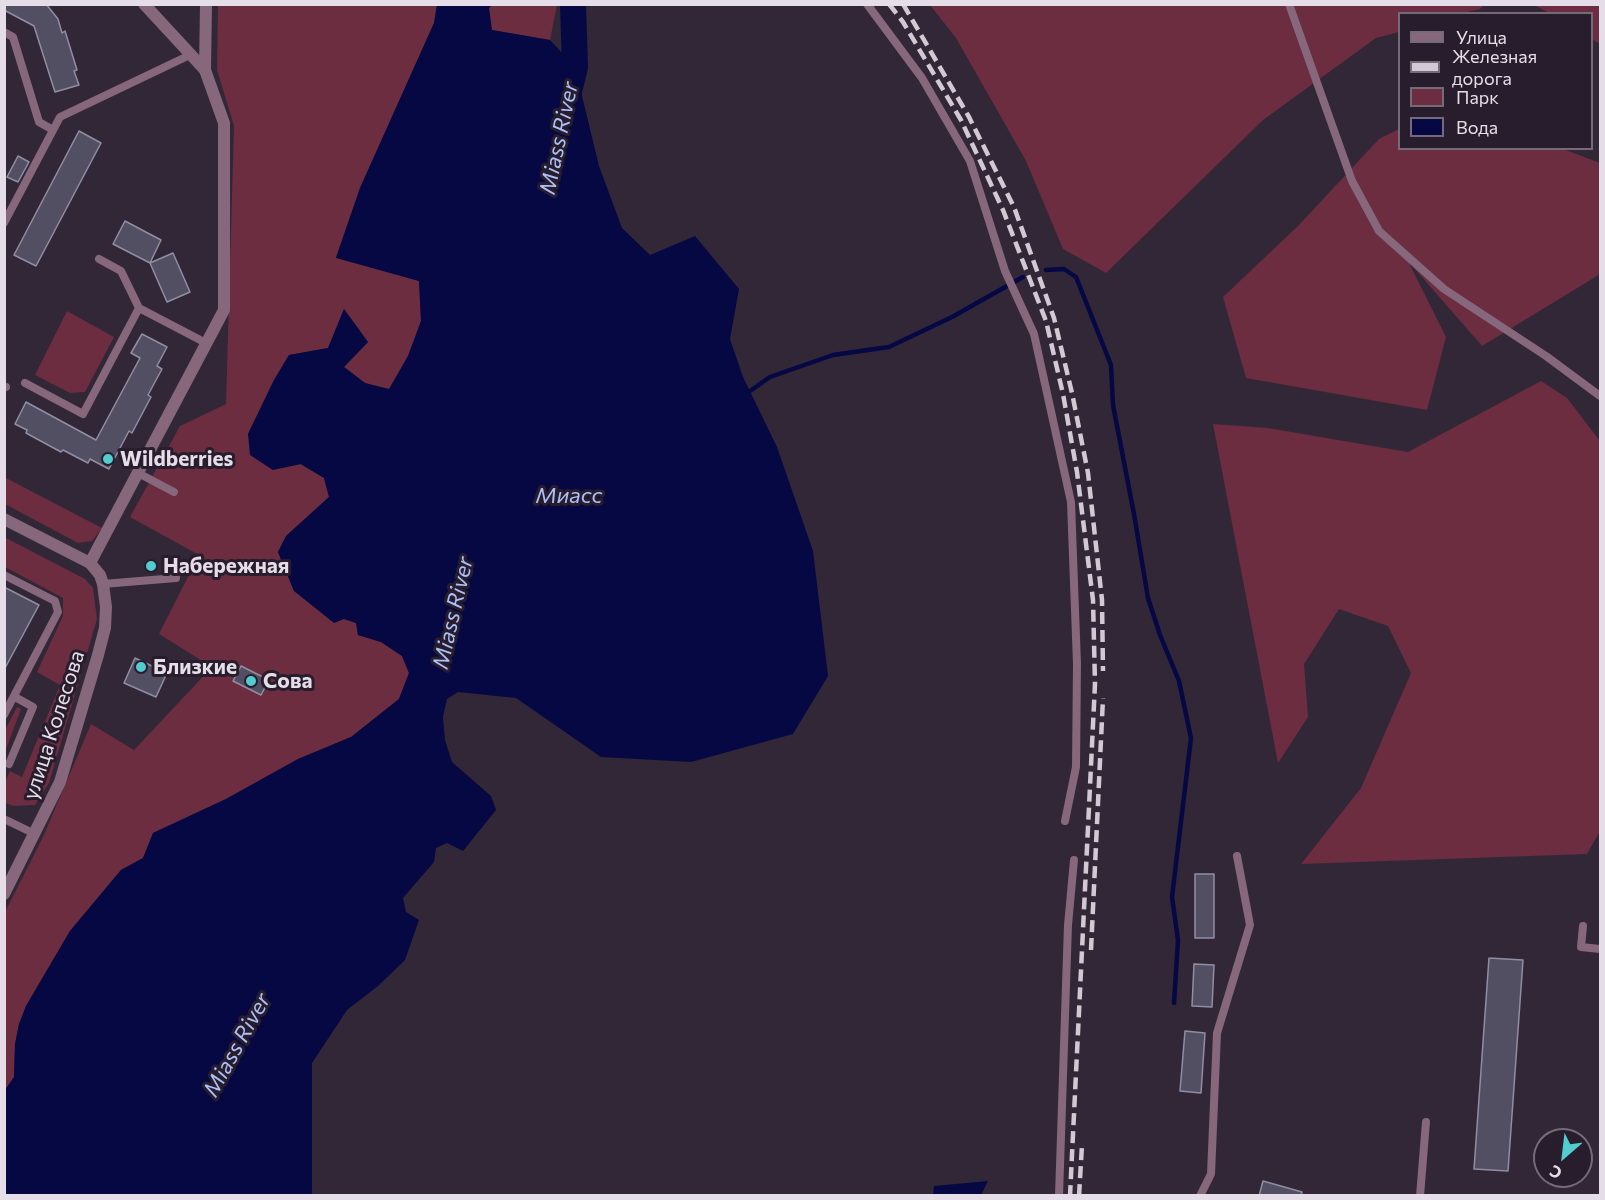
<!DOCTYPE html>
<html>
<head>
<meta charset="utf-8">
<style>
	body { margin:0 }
	#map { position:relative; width:1605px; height:1200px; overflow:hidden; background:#322737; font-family:Commissioner,sans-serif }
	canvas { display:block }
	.frame { position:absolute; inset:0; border:6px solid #e5dde8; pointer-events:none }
	.legend { position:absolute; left:1398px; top:12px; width:195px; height:138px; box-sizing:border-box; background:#281d2d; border:2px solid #746a78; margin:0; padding:8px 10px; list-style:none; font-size:18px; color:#e5dde8 }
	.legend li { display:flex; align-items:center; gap:12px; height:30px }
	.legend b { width:30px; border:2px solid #746a78 }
	.north { position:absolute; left:1533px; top:1128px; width:60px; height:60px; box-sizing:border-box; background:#281d2d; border:2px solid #746a78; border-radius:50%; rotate:208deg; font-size:16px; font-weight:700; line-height:24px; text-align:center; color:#e5dde8 }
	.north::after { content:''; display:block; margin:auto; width:21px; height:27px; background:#52cdcf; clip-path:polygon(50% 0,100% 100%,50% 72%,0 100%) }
</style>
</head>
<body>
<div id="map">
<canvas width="1605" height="1200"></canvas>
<div class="frame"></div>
<ul class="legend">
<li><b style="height:8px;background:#86677b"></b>Улица</li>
<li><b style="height:8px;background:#d2c9d5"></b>Железная дорога</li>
<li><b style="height:16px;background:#6b2d3f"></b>Парк</li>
<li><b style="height:16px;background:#050843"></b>Вода</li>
</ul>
<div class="north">С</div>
</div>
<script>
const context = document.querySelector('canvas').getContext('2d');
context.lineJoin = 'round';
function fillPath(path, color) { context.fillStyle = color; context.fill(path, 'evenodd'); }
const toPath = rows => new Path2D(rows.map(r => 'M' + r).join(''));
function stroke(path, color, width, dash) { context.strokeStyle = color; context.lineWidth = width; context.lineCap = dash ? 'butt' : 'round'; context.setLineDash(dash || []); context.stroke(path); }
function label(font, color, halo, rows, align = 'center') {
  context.font = font + ' Commissioner,sans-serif'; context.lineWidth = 6; context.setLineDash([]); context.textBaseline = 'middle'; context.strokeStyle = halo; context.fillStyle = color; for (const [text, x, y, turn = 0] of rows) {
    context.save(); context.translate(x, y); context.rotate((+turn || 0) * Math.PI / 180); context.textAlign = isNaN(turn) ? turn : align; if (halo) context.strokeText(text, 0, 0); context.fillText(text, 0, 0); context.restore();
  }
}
fillPath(toPath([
	[218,5,437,5,434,23,360,188,336,257,419,281,421,321,408,356,389,390,365,383,344,367,368,342,344,309,328,348,289,355,274,380,248,434,324,478,329,497,286,536,278,552,294,591,344,619,356,623,358,635,381,642,402,656,409,673,399,699,351,737,298,759,226,799,153,833,143,858,121,870,70,931,26,1006,19,1024,15,1044,14,1077,5,1090,5,912,43,837,91,724,134,750,212,667,159,634,199,555,130,517,180,426,226,404,234,126,217,70],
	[492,5,557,5,550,40,491,30,489,8],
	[930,5,1484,5,1480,9,1463,13,1400,14,1399,32,1376,38,1263,120,1106,273,1063,249,1026,161,956,38],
	[1534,5,1600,5,1600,44,1592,39,1592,14,1549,13],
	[1399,129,1400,148,1563,149,1600,163,1600,272,1597,276,1482,346,1408,261,1446,337,1427,410,1246,378,1223,297,1298,226,1379,139],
	[67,311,114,337,85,392,70,393,35,375],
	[1541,381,1567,398,1600,441,1600,831,1587,854,1301,864,1361,788,1411,673,1388,626,1339,609,1304,664,1308,717,1278,763,1213,424,1268,428,1408,452],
	[4,477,102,528,92,541,78,543,5,504],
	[4,537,85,579,93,588,97,619,49,783,35,805,14,806,5,803,5,782,10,771,22,777,60,685,37,672,63,616,63,598,5,567],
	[17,707,21,709,5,752,5,730]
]), '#6b2d3f');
fillPath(toPath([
	[437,5,492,5,489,8,492,30,550,40,575,67,599,166,622,228,650,255,695,236,739,289,730,339,743,377,777,447,813,551,828,676,793,734,691,762,601,757,516,698,458,692,447,699,443,717,445,740,452,762,491,796,496,810,463,851,447,843,436,848,434,862,403,898,406,912,419,920,405,960,378,986,347,1010,312,1063,312,1195,5,1195,5,1090,14,1077,15,1044,19,1024,26,1006,70,931,121,870,143,858,153,833,226,799,298,759,351,737,399,699,409,673,402,656,381,642,358,635,356,623,344,619,334,623,294,591,278,552,286,536,329,497,324,478,301,464,273,470,250,455,248,434,274,380,289,355,328,348,344,309,368,342,344,367,365,383,389,389,408,356,421,321,419,281,336,258,360,188,434,23],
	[988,1181,981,1195,933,1195,934,1186]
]), '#050843');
stroke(toPath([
	[1046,270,1064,269,1076,277,1111,365,1113,405,1134,514,1148,598,1160,635,1179,681,1191,738,1172,897,1178,940,1174,1003],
	[750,391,770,377,833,355,889,347,952,317,1023,277]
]), '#050843', 4.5);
stroke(toPath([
	[567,99,575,67,573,4]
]), '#050843', 26);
const building = toPath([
	[4,4,46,4,58,19,62,33,65,31,77,70,74,71,79,85,55,92,34,26,4,10,4,4],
	[79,131,101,143,36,266,14,255,79,131],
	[18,156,29,162,18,182,7,177,18,156],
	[125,221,161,240,150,263,113,244,125,221],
	[173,253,190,292,167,302,150,263,173,253],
	[142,334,167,347,157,366,162,369,148,395,151,397,132,433,129,431,109,469,90,459,88,463,63,450,61,452,26,433,27,430,15,424,26,402,96,440,140,358,131,353,142,334],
	[4,587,39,605,4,670,4,587],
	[135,658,167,673,156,697,124,683,135,658],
	[241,666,269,680,261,695,233,681,241,666],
	[1195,874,1214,874,1214,938,1195,938,1195,874],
	[1489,958,1523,960,1508,1171,1474,1169,1489,958],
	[1194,964,1214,965,1212,1007,1192,1006,1194,964],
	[1185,1031,1205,1033,1201,1093,1180,1091,1185,1031],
	[1263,1181,1302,1192,1301,1196,1259,1196,1263,1181]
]);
fillPath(building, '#524f62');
stroke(building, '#918ea4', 1.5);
stroke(toPath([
	[867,4,922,78,970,161,1005,271,1034,334,1071,502,1077,664,1076,767,1065,821],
	[1289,4,1352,181,1379,231,1444,289,1546,356,1600,396],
	[4,32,13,37,39,122,53,130],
	[4,223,60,117,192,54],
	[99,259,121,271,139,308],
	[25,383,83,414,139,308,206,343],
	[4,387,6,387],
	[138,473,174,492],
	[4,575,55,601,58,612,4,715],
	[103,584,176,578],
	[9,764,33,707,15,697],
	[4,819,35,834],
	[1583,926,1581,947,1600,949],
	[1059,1196,1068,925,1074,860],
	[1200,1196,1211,1174,1217,1033,1250,925,1237,856],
	[1420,1196,1426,1122]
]), '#86677b', 8);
stroke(toPath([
	[144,4,205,70],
	[90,563,224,310,224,123,205,70,206,4]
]), '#86677b', 12);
stroke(toPath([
	[4,519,90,563,100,575,103,584,106,607,105,628,98,655,60,782,4,894]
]), '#86677b', 12);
stroke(toPath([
	[889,4,903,22,961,120,1003,210,1046,321,1063,394,1077,472,1093,600,1095,684,1070,1196],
	[903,4,969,117,1014,207,1054,318,1072,393,1088,473,1102,600,1103,671],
	[1091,950,1103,698],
	[1079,1196,1082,1145]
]), '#d2c9d5', 4.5, [12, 6]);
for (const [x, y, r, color] of [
	[108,459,6,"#52cdcf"],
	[151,566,6,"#52cdcf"],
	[141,667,6,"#52cdcf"],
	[251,681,6,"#52cdcf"]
]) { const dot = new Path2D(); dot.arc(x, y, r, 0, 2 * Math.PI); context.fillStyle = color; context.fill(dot); stroke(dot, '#281d2d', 2); }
label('bold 21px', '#e5dde8', '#281d2d', [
	["Wildberries",120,459],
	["Набережная",163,566],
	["Близкие",153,667],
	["Сова",263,681]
], 'left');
label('21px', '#e5dde8', '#281d2d', [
	["улица Колесова",54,725,-72]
]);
label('italic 22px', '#abc0f8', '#281d2d', [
	["Miass River",559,138,-78],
	["Миасс",569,496],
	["Miass River",453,613,-77],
	["Miass River",237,1045,-61]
]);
</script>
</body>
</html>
